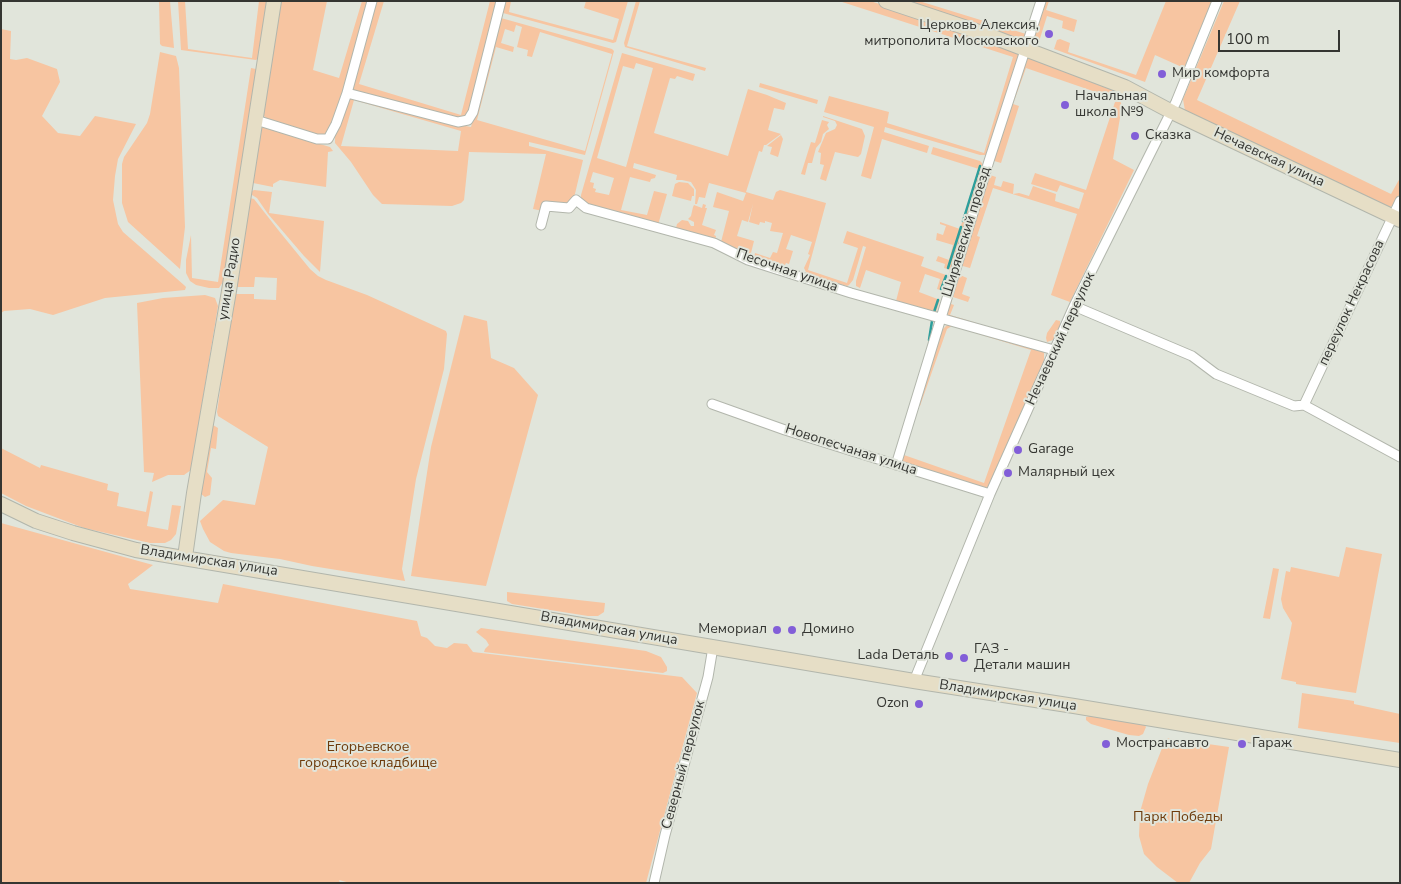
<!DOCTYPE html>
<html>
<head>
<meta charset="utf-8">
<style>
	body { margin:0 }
	#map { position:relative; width:1401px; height:884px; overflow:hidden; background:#e1e5db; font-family:"Nunito Sans",sans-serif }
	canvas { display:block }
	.frame { position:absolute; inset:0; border:2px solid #353632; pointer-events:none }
	.scale { position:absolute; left:1218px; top:30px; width:122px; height:22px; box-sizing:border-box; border:2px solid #353632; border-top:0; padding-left:6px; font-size:15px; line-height:18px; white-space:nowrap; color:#353632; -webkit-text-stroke:4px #e1e5db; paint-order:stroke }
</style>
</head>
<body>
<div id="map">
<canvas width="1401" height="884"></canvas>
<div class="frame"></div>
<div class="scale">100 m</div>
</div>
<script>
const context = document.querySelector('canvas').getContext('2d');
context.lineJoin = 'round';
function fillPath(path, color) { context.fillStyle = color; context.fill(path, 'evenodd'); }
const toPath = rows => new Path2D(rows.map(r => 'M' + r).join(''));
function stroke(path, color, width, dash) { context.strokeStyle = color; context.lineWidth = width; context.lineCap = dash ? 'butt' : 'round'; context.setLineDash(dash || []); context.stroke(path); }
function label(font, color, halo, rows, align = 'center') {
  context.font = font + ' "Nunito Sans",sans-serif'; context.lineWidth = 4; context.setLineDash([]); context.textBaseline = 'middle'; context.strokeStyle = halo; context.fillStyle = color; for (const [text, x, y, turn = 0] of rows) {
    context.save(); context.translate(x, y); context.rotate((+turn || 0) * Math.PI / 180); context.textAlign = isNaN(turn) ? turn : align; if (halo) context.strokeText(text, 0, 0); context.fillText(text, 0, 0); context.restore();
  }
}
fillPath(toPath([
	[159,1,170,1,174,48,162,46,160,44],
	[178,1,185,1,188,49,252,58,259,1,269,1,260,57,256,60,181,50],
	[280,1,327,1,313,70,339,78,362,1,368,1,333,125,323,136,319,136,267,119,263,115],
	[374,1,384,1,359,84,461,115,490,1,498,1,468,115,460,119,353,90,351,87],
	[504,1,511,1,509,12,613,40,619,19,584,8,586,1,628,1,616,42,613,43,503,13,502,12],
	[636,1,640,1,627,46,706,68,705,71,625,47,624,43],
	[839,1,870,1,933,21,1018,52,1020,55,986,155,980,155,885,127,884,132,929,146,927,153,882,139,871,179,861,176,874,127,824,112,829,96,889,112,887,123,984,153,1013,57],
	[903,1,919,1,1026,34,1025,37,1018,38],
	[1044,1,1049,1,1046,10,1077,20,1074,32,1062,28,1063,21,1047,16,1037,48,1031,46],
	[1166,1,1212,1,1184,68,1155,55,1145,82,1054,49,1057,40,1060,39,1070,43,1068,52,1136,75],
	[1224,1,1240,1,1197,100,1391,194,1400,178,1400,194,1392,206,1388,208,1185,111,1183,99],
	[501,18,612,49,614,51,585,155,529,142,529,146,583,160,574,198,569,204,545,201,543,211,533,209,546,154,469,152,464,200,461,203,452,206,382,204,373,195,351,162,335,143,335,135,350,97,444,122,471,127],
	[516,25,522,27,517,47,528,50,527,56,532,57,540,32,612,54,585,151,477,120,496,47,513,52,514,47,501,43,505,29,514,32],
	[354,100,461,131,458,151,341,146],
	[1,29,11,31,10,59,16,60,27,58,57,69,60,82,42,116,58,133,80,136,95,116,136,124,118,159,115,176,113,200,118,224,123,232,184,285,186,287,185,290,105,298,53,315,30,309,4,311,1,313],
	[160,52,176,56,179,68,185,227,180,269,128,222,122,203,122,164,124,157,147,123,150,114],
	[622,53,695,74,693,81,677,76,675,79,670,78,654,133,728,156,748,89,767,95,786,103,784,110,774,108,768,130,781,134,766,145,764,145,762,152,759,151,746,192,773,200,776,192,780,190,826,203,808,270,847,283,858,248,843,243,847,231,924,257,921,266,946,275,942,288,940,290,937,289,940,279,925,274,919,292,940,300,936,312,896,301,901,282,866,270,860,288,856,286,856,281,866,247,863,246,853,280,849,285,847,286,807,274,804,268,810,255,808,254,812,242,791,235,786,249,793,251,789,264,786,263,785,265,779,266,754,258,755,253,770,258,773,252,777,253,783,233,770,231,772,223,765,221,765,223,760,222,759,225,749,222,753,204,748,222,742,220,737,236,754,241,750,257,721,242,729,211,713,207,717,192,743,201,746,193,709,183,705,198,699,197,697,204,695,204,696,190,691,182,682,180,676,180,677,175,634,163,633,168,656,175,655,178,651,179,650,182,630,177,621,210,647,215,654,191,667,194,658,225,584,205,581,199,581,195],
	[636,63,653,68,626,167,597,158,623,66,634,69],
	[593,172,614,178,609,195,595,192,596,189,593,188,594,183,590,182],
	[1027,57,1117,92,1122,106,1113,159,1134,170,1070,302,1051,295,1077,214,993,188,977,236,980,237,970,268,959,265,987,174,996,177,994,185,1001,187,1003,181,1014,184,1013,194,1019,193,1029,196,1033,186,1056,194,1055,201,1079,209,1084,193,1060,185,1057,192,1031,184,1035,173,1086,190,1116,99,1026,68,1013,104,1019,106,1001,163,991,160],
	[251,68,256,69,249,127,223,282,219,288,209,288,196,285,190,281,186,273,186,260,191,235,192,278,218,282],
	[760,83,818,100,817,104,759,87],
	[823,116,862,129,865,136,861,154,858,157,835,152,826,181,820,179,824,165,820,164,821,153,818,152,826,133,835,129,837,125,835,121,823,117],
	[822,120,829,122,827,125,829,129,823,134,821,142,816,148,812,163,808,163,805,175,801,174,811,142,815,143],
	[263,127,330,147,333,151,328,152,326,187,280,180,273,184,273,187,253,183,261,129],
	[781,135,783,139,778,157,770,154,772,147,767,146],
	[933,147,980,161,982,163,983,167,951,270,944,268,945,264,936,261,938,256,949,260,953,245,936,240,937,233,943,235,946,226,940,224,940,222,960,229,979,169,931,154],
	[679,182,688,183,694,189,694,196,692,196,691,201,672,196,675,184],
	[254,190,272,192,269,213,324,221,320,272,304,256,268,214,257,198,252,195,251,192],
	[250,198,254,199,279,231,310,269,318,276,326,280,367,295,446,331,447,334,444,369,416,479,402,569,405,581,312,566,280,559,231,553,224,551,210,542,203,529,200,521,223,500,255,505,268,447,218,416,217,412,222,377,220,365,234,294,254,294,254,299,276,300,277,278,255,277,254,287,235,287],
	[703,204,706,205,705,208,707,208,702,225,716,230,714,235,716,236,715,241,677,229,676,228,677,224,682,220,688,221,691,226,694,226,694,222,688,219,691,216,693,207,694,205,702,208],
	[960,275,967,278,962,294,970,297,968,302,953,297,951,304,954,305,950,315,1036,341,949,316,946,312,953,286,956,287],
	[205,295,215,298,218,306,191,470,184,475,168,475,152,482,154,473,144,472,137,303,163,298],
	[464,315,487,321,491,358,514,368,538,395,486,586,411,576,431,447],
	[1056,320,1060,321,1060,326,1053,340,1047,342,1046,338,1047,333],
	[952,324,1043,350,1044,353,1044,362,1007,448,987,488,901,462,912,418,915,419,904,455,984,483,1031,350,952,326,947,329,920,406,917,405,942,330,947,325],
	[213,425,218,428,216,449,211,448,207,472,212,478,210,495,205,497,201,494,211,427],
	[1,448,40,468,41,465,108,484,107,490,119,493,117,506,146,512,150,491,153,492,147,526,168,530,172,505,181,506,176,534,171,540,165,543,150,543,84,528,26,506,1,493],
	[1,523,153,565,128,584,130,589,218,603,223,584,417,621,421,636,427,638,435,646,447,648,454,643,467,644,473,652,682,677,697,693,646,883,350,883,339,880,340,883,1,883],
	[1346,547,1382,554,1356,693,1296,684,1296,682,1281,679,1292,623,1283,608,1281,599,1286,571,1290,572,1291,567,1339,577],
	[1273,568,1279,569,1270,619,1263,618],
	[507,592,605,603,604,612,598,616,588,616,512,604,507,601],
	[481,628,646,651,661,657,667,667,667,671,663,673,484,652,485,649,489,645,486,640,476,632],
	[1302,693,1354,701,1354,704,1400,714,1400,743,1298,728],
	[1090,716,1144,724,1146,727,1143,734,1139,736,1129,735,1091,724,1086,720,1086,717],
	[1166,738,1229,747,1211,849,1200,863,1189,883,1178,883,1157,867,1144,854,1139,836,1140,812,1148,784]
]), '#f7c5a1');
stroke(toPath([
	[963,221,980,166],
	[948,268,961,227],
	[941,289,946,276],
	[934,312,938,300],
	[929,340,932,321]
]), '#2c9e9b', 2.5);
const street = toPath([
	[347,93,458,122,468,120,473,112,501,1],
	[256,120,317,139,328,139,336,124,347,93,372,1],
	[541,225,546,206,569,208,576,200,586,208,714,243,748,260,851,293,1054,350],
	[1074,306,1192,356,1216,374,1294,406,1304,405,1400,457],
	[712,404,785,430,990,494],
	[1304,405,1400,201],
	[896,465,989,161,1041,1],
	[914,681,990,494,1074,306,1176,102,1217,1],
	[654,883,665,835,708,677,713,647]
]);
const secondary = toPath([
	[886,1,988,35,1125,87,1172,112,1400,220],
	[1,504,36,521,73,533,136,550,914,681,1074,706,1400,760],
	[185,557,194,493,229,291,274,1]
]);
stroke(street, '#b2b6ac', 11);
stroke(secondary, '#b2b6ac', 16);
stroke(street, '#fff', 9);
stroke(secondary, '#e6dec6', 14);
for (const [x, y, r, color] of [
	[1049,34,5,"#825ed8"],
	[1162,74,5,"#825ed8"],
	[1065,105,5,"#825ed8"],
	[1135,136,5,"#825ed8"],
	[1018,450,5,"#825ed8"],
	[1008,473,5,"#825ed8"],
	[777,630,5,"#825ed8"],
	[792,630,5,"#825ed8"],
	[949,656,5,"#825ed8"],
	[964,658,5,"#825ed8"],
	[919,704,5,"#825ed8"],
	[1106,744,5,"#825ed8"],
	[1242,744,5,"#825ed8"]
]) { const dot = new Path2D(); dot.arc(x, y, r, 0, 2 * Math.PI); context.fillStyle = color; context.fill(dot); stroke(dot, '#e1e5db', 2); }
label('14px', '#353632', '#e1e5db', [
	["Церковь Алексия,",1039,26,"right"],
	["митрополита Московского",1039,42,"right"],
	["Мир комфорта",1172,74],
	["Начальная",1075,97],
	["школа №9",1075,113],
	["Сказка",1145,136],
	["Garage",1028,450],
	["Малярный цех",1018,473],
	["Мемориал",767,630,"right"],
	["Домино",802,630],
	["ГАЗ -",974,650],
	["Детали машин",974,666],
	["Lada Dеталь",939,656,"right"],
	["Ozon",909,704,"right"],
	["Мострансавто",1116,744],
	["Гараж",1252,744]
], 'left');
label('14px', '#353632', '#e1e5db', [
	["Нечаевская улица",1269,158,25],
	["Ширяевский проезд",967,232,-73],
	["Песочная улица",787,271,19],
	["улица Радио",230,279,-81],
	["переулок Некрасова",1352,303,-65],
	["Нечаевский переулок",1061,339,-65],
	["Новопесчаная улица",851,450,18],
	["Владимирская улица",209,561,9],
	["Владимирская улица",609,629,10],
	["Владимирская улица",1008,696,9],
	["Северный переулок",684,765,-75]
]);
label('14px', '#6e3b0b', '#e1e5db', [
	["Егорьевское",368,748],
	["городское кладбище",368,764],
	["Парк Победы",1178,818]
]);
</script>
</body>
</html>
